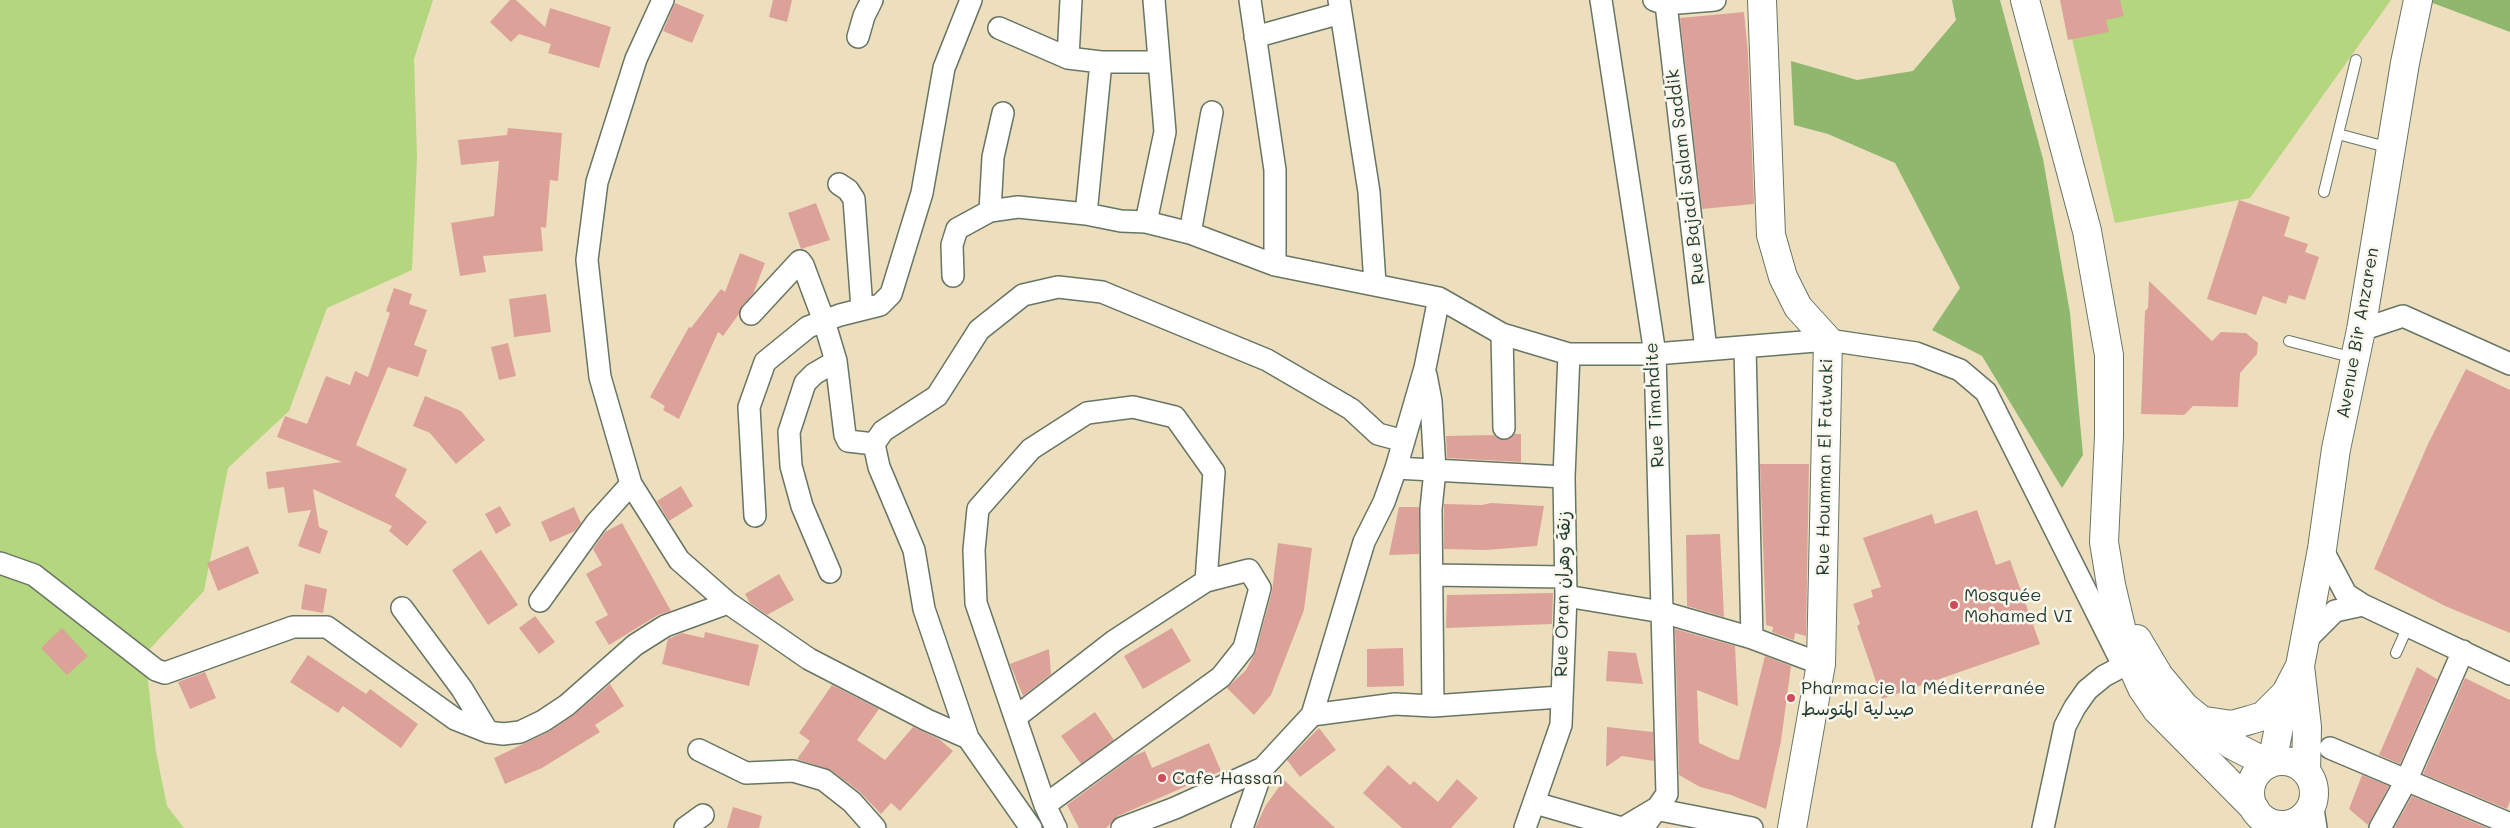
<!DOCTYPE html>
<html>
<head>
<meta charset="utf-8">
<style>
	body { margin:0 }
	canvas { display:block; background:#eddfbd }
</style>
</head>
<body>
<canvas width="2510" height="828"></canvas>
<script>
const context = document.querySelector('canvas').getContext('2d');
context.lineJoin = 'round';
function fillPath(path, color) { context.fillStyle = color; context.fill(path, 'evenodd'); }
const toPath = rows => new Path2D(rows.map(r => 'M' + r).join(''));
function stroke(path, color, width, dash) { context.strokeStyle = color; context.lineWidth = width; context.lineCap = dash ? 'butt' : 'round'; context.setLineDash(dash || []); context.stroke(path); }
function label(font, color, halo, rows, align = 'center') {
  context.font = font + ' Mali,"Playpen Sans Arabic",sans-serif'; context.lineWidth = 5; context.setLineDash([]); context.textBaseline = 'middle'; context.strokeStyle = halo; context.fillStyle = color; for (const [text, x, y, turn = 0] of rows) {
    context.save(); context.translate(x, y); context.rotate((+turn || 0) * Math.PI / 180); context.textAlign = isNaN(turn) ? turn : align; if (halo) context.strokeText(text, 0, 0); context.fillText(text, 0, 0); context.restore();
  }
}
fillPath(toPath([
	[0,0,433,0,414,59,417,156,412,270,327,308,289,411,228,468,204,591,145,654,156,752,167,806,184,828,0,828],
	[2063,0,2391,0,2250,198,2115,223]
]), '#b4d67e');
fillPath(toPath([
	[1952,0,2000,0,2043,159,2070,313,2083,455,2062,488,1982,356,1932,330,1960,288,1895,163,1828,134,1794,125,1791,61,1857,80,1913,71,1956,20],
	[2430,0,2510,0,2510,32,2430,2]
]), '#8fb76d');
fillPath(toPath([
	[510,0,516,0,545,27,550,8,611,27,599,68,548,53,551,44,519,34,511,42,490,22],
	[773,0,792,0,787,22,769,17],
	[2060,0,2120,0,2124,16,2106,20,2109,32,2068,40],
	[675,3,704,15,692,43,663,31],
	[1744,12,1748,54,1754,204,1702,209,1680,18],
	[508,128,562,133,558,181,550,180,546,228,541,227,543,251,483,256,486,272,460,276,451,223,494,216,499,161,461,165,458,140,507,135],
	[2239,200,2290,217,2284,236,2308,244,2305,252,2319,257,2305,300,2289,295,2286,304,2263,296,2256,315,2207,299],
	[816,203,830,240,801,249,788,213],
	[740,253,765,263,753,294,742,306,739,314,723,336,718,332,679,419,663,410,665,406,650,397,689,327,691,328,721,289,725,292],
	[2149,281,2212,341,2221,332,2246,333,2258,343,2257,354,2240,373,2238,407,2193,406,2184,415,2141,414,2145,311,2148,308],
	[394,288,412,294,409,304,427,310,414,345,427,350,418,377,388,367,356,445,407,469,395,496,427,522,407,546,389,531,392,526,313,489,319,527,328,531,320,554,298,546,311,510,288,513,284,487,268,489,266,472,342,462,277,437,285,416,307,424,326,376,350,385,355,371,368,377,390,313,386,311],
	[546,294,551,332,514,337,509,299],
	[508,343,516,376,499,380,491,347],
	[2466,369,2510,390,2510,633,2445,606,2374,569,2428,444],
	[425,396,461,411,485,440,456,464,430,433,413,426],
	[1515,434,1521,434,1521,462,1447,458,1446,436,1493,435,1498,439,1505,440],
	[1760,464,1809,464,1806,636,1795,633,1794,640,1772,632,1773,627,1766,625],
	[681,486,693,506,669,521,657,501],
	[1491,503,1544,506,1537,546,1486,550,1444,549,1444,504,1482,505],
	[500,506,511,525,496,534,485,514],
	[574,507,581,523,575,531,550,542,541,522],
	[1399,507,1419,507,1419,554,1389,555],
	[1977,510,1996,565,2010,560,2040,644,1882,699,1857,626,1860,624,1853,604,1873,597,1871,590,1881,587,1863,538,1932,514,1935,524],
	[622,523,671,611,658,615,609,645,595,622,608,615,586,574,602,565,593,549,605,532],
	[1720,534,1724,617,1687,606,1686,535],
	[1278,543,1312,548,1304,610,1271,695,1254,715,1227,688,1246,670,1256,651,1272,591],
	[248,546,259,573,218,591,207,563],
	[481,550,518,605,488,625,452,570],
	[779,574,794,600,767,615,750,603,745,594],
	[305,584,327,589,323,613,301,609],
	[1553,593,1552,624,1446,628,1447,595],
	[535,616,555,642,539,654,519,628],
	[62,628,88,656,67,675,41,648],
	[1172,628,1191,661,1143,689,1124,656],
	[1675,629,1735,646,1738,706,1697,690,1699,743,1733,759,1739,760,1765,656,1791,666,1781,741,1766,809,1731,795,1700,787,1679,775],
	[705,632,759,645,749,686,662,664,668,639,682,633,704,638],
	[1403,648,1404,686,1367,687,1367,649],
	[1049,649,1051,674,1023,696,1010,664],
	[1608,651,1636,653,1643,684,1606,681],
	[308,655,366,694,370,689,418,724,401,748,343,706,338,713,290,682],
	[2417,667,2437,679,2400,764,2379,755],
	[205,672,216,698,190,709,178,682],
	[2465,678,2510,700,2510,801,2507,809,2423,774],
	[610,684,624,706,595,725,600,732,542,768,505,784,494,758,550,731,575,714],
	[832,685,879,709,857,740,885,760,913,727,939,739,953,751,900,811,891,803,881,814,860,792,831,770,797,759,810,741,799,733],
	[1095,712,1114,740,1081,764,1061,736],
	[1607,727,1653,732,1654,761,1622,756,1606,767],
	[1319,728,1336,750,1300,777,1287,760],
	[1209,743,1221,771,1118,816,1106,828,1079,828,1067,805,1132,757,1145,751,1152,768],
	[1388,765,1410,785,1414,781,1438,802,1457,779,1478,798,1451,828,1402,828,1363,793],
	[2362,775,2389,786,2368,825,2349,809],
	[1284,780,1315,809,1335,828,1255,828,1266,805],
	[2412,796,2487,828,2394,828],
	[733,807,762,816,759,828,727,828]
]), '#dca299');
const lane = toPath([
	[2338,134,2390,148],
	[2324,192,2356,60],
	[2289,341,2354,358],
	[2396,653,2408,626]
]);
const street = toPath([
	[663,0,636,59,597,182,587,260,600,377,631,484,679,560,728,603,809,659,927,720,968,738,1031,828],
	[1071,0,1068,58,1101,62,1086,214],
	[1250,0,1275,170,1275,265],
	[1339,0,1369,192,1375,284],
	[1601,0,1655,354,1667,794,1643,828],
	[1654,0,1666,4,1715,0],
	[1666,4,1706,350],
	[999,28,1068,58],
	[858,37,864,16,872,0],
	[1255,37,1341,13],
	[1101,62,1159,62],
	[839,184,848,190,854,199,862,309],
	[990,211,993,157,1003,113],
	[1146,222,1165,132,1154,0],
	[1190,233,1212,112],
	[953,276,952,245,957,229,990,211,1018,207,1086,214,1121,221,1146,222,1190,233,1275,265,1439,298,1502,334,1569,354,1655,354,1828,340,1916,353,1960,370,1986,392,2123,665],
	[751,314,800,261,803,265,824,321,836,361,845,435,848,441,874,444],
	[2361,330,2403,316,2510,364],
	[1502,334,1504,428],
	[1745,348,1752,638],
	[1426,375,1431,401,1435,470,1431,509,1433,706],
	[1396,468,1564,477],
	[755,516,749,407,765,362,808,327,840,315,880,305,891,294,922,193,944,68,971,0],
	[2322,549,2346,594,2363,605,2510,674],
	[0,563,34,575,156,670,165,673,293,627,327,627,455,719,488,732,503,734,520,732,543,721,567,705,635,645,665,626,728,603],
	[830,572,802,506,791,466,789,432,805,383,814,374,836,361],
	[1432,575,1564,577],
	[1566,596,1662,612,1752,638,1821,664],
	[540,601,596,523,631,484],
	[402,608,462,689,488,732],
	[2304,642,2335,611,2363,605],
	[1312,715,1395,704,1433,706,1560,697],
	[1016,717,1114,641,1206,581,1249,570,1260,588,1244,648,1221,677,1045,805],
	[968,738,924,609,914,550,879,467,874,444,883,431,937,396,979,330,1023,295,1058,287,1102,292,1267,360,1351,409,1378,434,1404,441],
	[2330,748,2510,824],
	[699,750,746,773,793,771,824,780,852,802,875,828],
	[1535,803,1622,828],
	[2312,803,2316,828],
	[685,828,703,815],
	[1056,828,1045,805,976,603,974,550,978,509,1031,449,1087,413,1133,407,1175,417,1214,472,1206,581],
	[1122,828,1175,808,1263,768],
	[1242,828,1263,768,1312,715,1364,542,1384,502,1396,468,1425,368,1439,298],
	[1525,828,1561,725,1566,596,1564,477,1569,354],
	[1623,828,1655,809,1752,828],
	[2043,828,2065,726,2075,707,2087,690,2104,676,2123,666],
	[2380,828,2407,779,2463,651]
]);
const secondary = toPath([
	[1762,0,1771,235,1783,277,1798,307,1828,340,1821,664,1792,828],
	[2025,0,2087,231,2109,355,2109,436,2104,542,2111,585,2128,657,2142,688,2157,710,2255,809],
	[2137,639,2159,676,2185,707,2232,745,2269,764],
	[2199,720,2232,725,2250,720,2263,716,2286,693],
	'2250 793a32 32 0 1 1 64 0a32 32 0 1 1-64 0Z',
	[2272,762,2286,693,2300,666],
	[2306,772,2307,727,2300,666,2322,549,2336,449,2361,330,2405,63,2418,0]
]);
stroke(lane, '#677664', 12);
stroke(street, '#677664', 24);
stroke(secondary, '#677664', 30);
stroke(lane, '#fff', 10);
stroke(street, '#fff', 21);
stroke(secondary, '#fff', 28);
for (const [x, y, r, color] of [
	[1954,605,5,"#d1495b"],
	[1791,698,5,"#d1495b"],
	[1162,778,5,"#d1495b"]
]) { const dot = new Path2D(); dot.arc(x, y, r, 0, 2 * Math.PI); context.fillStyle = color; context.fill(dot); stroke(dot, '#fbf7ec', 2); }
label('18px', '#1f3d34', '#fbf7ec', [
	["Rue Bajadi Salam Saddik",1686,177,-97],
	["Avenue Bir Anzaren",2358,333,-80],
	["Rue Timahdite",1655,405,-93],
	["Rue Houmman El Fatwaki",1825,467,-89],
	["Rue Oran زنقة وهران",1563,594,-89]
]);
label('18px', '#1f3d34', '#fbf7ec', [
	["Mosquée",1964,595],
	["Mohamed VI",1964,616],
	["Pharmacie la Méditerranée",1801,688],
	["صيدلية المتوسط",1801,709],
	["Cafe Hassan",1172,778]
], 'left');
</script>
</body>
</html>
